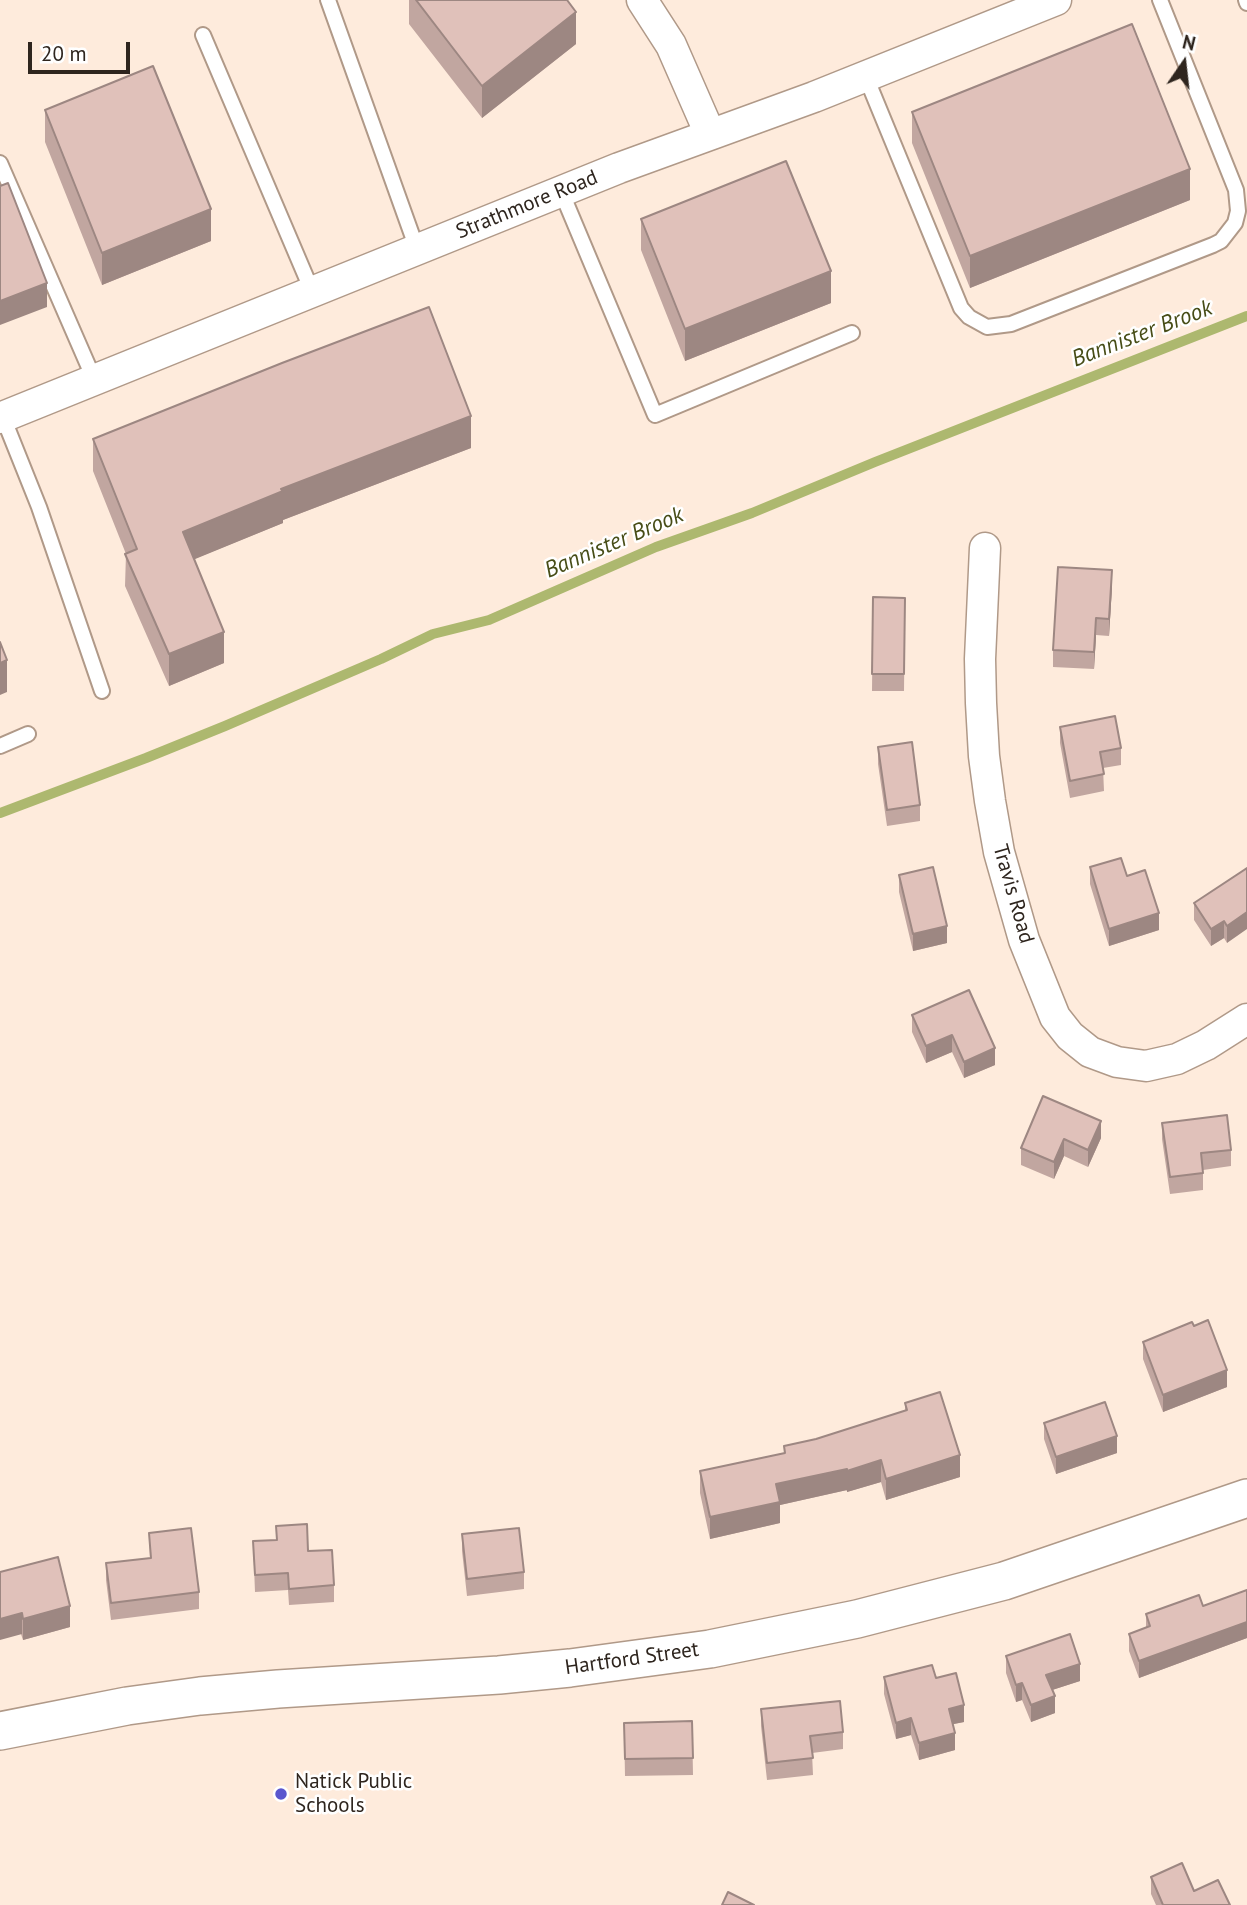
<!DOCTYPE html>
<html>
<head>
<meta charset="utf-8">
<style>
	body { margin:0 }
	#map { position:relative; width:1247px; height:1905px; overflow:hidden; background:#feebdc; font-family:"PT Sans",sans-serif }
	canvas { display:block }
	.north { position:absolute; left:1149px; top:28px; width:70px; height:70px; -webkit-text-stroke:5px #fff; paint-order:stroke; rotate:14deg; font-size:19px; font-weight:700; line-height:28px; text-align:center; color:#2e251e }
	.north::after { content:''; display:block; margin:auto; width:24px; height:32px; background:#2e251e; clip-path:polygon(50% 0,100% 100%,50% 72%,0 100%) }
	.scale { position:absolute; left:28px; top:42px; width:102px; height:32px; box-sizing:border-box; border:4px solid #2e251e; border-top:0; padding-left:9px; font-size:21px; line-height:24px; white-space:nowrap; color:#2e251e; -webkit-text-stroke:5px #fff; paint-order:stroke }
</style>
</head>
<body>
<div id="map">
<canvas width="1247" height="1905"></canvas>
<div class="north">N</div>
<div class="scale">20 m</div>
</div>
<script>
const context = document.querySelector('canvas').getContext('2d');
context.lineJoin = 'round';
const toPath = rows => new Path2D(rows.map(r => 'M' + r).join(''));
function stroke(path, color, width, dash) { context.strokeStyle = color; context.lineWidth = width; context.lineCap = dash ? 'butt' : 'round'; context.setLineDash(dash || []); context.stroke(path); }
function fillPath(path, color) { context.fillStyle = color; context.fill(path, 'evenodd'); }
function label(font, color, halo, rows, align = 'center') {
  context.font = font + ' "PT Sans",sans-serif'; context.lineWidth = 5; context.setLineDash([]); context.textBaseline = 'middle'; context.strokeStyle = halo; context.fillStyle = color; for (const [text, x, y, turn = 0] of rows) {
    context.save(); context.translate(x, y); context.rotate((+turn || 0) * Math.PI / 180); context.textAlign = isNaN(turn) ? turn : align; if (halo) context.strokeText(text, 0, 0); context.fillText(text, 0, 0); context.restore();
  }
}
stroke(toPath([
	[0,813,146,758,225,726,381,659,433,634,489,620,656,547,752,513,875,462,1247,316]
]), '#adb86f', 10);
const service = toPath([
	[328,0,417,249],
	[1246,0,1247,3],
	[203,35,312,291],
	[866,77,961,308,969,317,987,327,1011,324,1213,245,1221,241,1235,223,1238,211,1236,190,1160,0],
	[0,163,94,379],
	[561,191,655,415,852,333],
	[3,417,39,507,102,691],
	[0,746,28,734]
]);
const minor = toPath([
	[642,0,671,45,710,134],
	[0,418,619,168,814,97,1056,0],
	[985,548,980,659,981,703,984,756,990,801,999,852,1024,940,1055,1017,1070,1036,1090,1052,1117,1062,1146,1066,1177,1059,1206,1045,1247,1019]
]);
const tertiary = toPath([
	[0,1731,127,1706,200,1696,278,1689,499,1675,570,1668,710,1649,857,1619,1004,1581,1247,1498]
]);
stroke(service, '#b09988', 18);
stroke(minor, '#b09988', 33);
stroke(tertiary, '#b09988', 40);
stroke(service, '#fff', 14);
stroke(minor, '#fff', 30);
stroke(tertiary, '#fff', 37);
fillPath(toPath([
	[409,0,567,0,576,44,482,118,409,24],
	[45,110,211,241,102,285,45,142],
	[912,112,1190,200,970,288,912,143],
	[641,219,831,303,685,361,641,250],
	[93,439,471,448,283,520,283,523,194,559,224,663,169,686,125,586,126,554,93,471],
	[1112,587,1109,636,1096,635,1094,669,1053,667,1053,650],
	[873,597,905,598,904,691,872,691],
	[1060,727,1121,748,1121,765,1103,768,1104,791,1070,798,1060,743],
	[878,747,920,805,920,821,887,826,878,764],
	[1090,867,1127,876,1159,930,1109,946,1090,884],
	[1247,868,1227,943,1224,938,1211,946,1194,920,1194,903],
	[899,875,947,943,913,951,899,892],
	[969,990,995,1065,964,1078,952,1052,926,1063,912,1032,912,1015],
	[1043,1096,1101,1138,1088,1167,1064,1156,1054,1179,1021,1165,1021,1148],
	[1162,1123,1231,1150,1231,1166,1203,1170,1203,1190,1170,1194,1162,1139],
	[1143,1342,1227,1387,1163,1412,1143,1359],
	[905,1403,960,1477,886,1500,881,1482,847,1492,847,1490,780,1505,780,1523,710,1539,700,1493,700,1471,784,1453,784,1446,816,1439,905,1411],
	[1044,1423,1117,1453,1056,1474,1044,1439],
	[276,1526,334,1585,334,1602,289,1605,288,1590,255,1592,253,1541,276,1540],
	[149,1533,199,1592,199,1609,111,1620,106,1580,106,1563,150,1558],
	[462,1534,524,1572,524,1589,467,1596,462,1551],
	[0,1572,70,1627,23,1640],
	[1247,1590,1247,1638,1139,1678,1129,1651,1129,1634,1146,1628,1146,1614,1203,1606],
	[1006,1656,1080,1681,1052,1690,1055,1713,1031,1722,1022,1700,1016,1702,1006,1673],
	[884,1677,936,1678,964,1722,953,1724,955,1750,919,1760,911,1735,896,1739,884,1694],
	[761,1709,843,1732,843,1749,812,1753,813,1775,767,1780,761,1726],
	[692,1721,693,1775,625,1776,624,1723],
	[1151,1877,1194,1891,1230,1905,1156,1905,1151,1894]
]), '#c1a6a0');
fillPath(toPath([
	[576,12,576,44,482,118,482,86],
	[1190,169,1190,200,970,288,970,256],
	[211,209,211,241,102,285,102,253],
	[831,271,831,303,685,361,685,329],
	[47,283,47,307,0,325,0,301],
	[471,416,471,448,283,520,283,523,183,564,183,532,281,489],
	[1112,570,1112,587,1109,636,1109,619],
	[1096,618,1096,635,1094,669,1094,652],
	[224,632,224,663,169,686,169,654],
	[7,660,7,692,0,695,0,663],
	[1247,912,1247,929,1227,943,1227,926],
	[1159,913,1159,930,1109,946,1109,929],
	[1224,921,1224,938,1211,946,1211,929],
	[947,926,947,943,913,951,913,934],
	[952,1035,952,1052,926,1063,926,1046],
	[995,1048,995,1065,964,1078,964,1062],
	[1101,1121,1101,1138,1088,1167,1088,1150],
	[1064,1139,1064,1156,1054,1179,1054,1162],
	[1227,1370,1227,1387,1163,1412,1163,1395],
	[1117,1436,1117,1453,1056,1474,1056,1457],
	[960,1455,960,1477,886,1500,886,1479],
	[881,1460,881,1482,847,1492,847,1471],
	[847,1469,847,1490,780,1505,780,1523,710,1539,710,1517,776,1484],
	[70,1606,70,1627,23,1640,23,1619],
	[22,1613,22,1634,0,1640,0,1619],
	[1247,1622,1247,1638,1139,1678,1139,1661],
	[1080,1664,1080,1681,1046,1692,1046,1675],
	[1022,1683,1022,1700,1016,1702,1016,1685],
	[1055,1696,1055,1713,1031,1722,1031,1705],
	[964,1705,964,1722,949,1725,949,1709],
	[911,1718,911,1735,896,1739,896,1723],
	[955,1733,955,1750,919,1760,919,1743]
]), '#9d8782');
const building = toPath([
	[416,0,567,0,576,12,482,86,416,0],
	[1132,24,1190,169,970,256,912,112,1132,24],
	[153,66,211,209,102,253,45,110,153,66],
	[786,161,831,271,685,329,641,219,786,161],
	[8,183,47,283,0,301,0,186,8,183],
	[429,307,471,416,281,489,283,491,183,532,224,632,169,654,125,554,137,549,93,439,282,363,429,307],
	[1058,567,1112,570,1109,619,1096,618,1094,652,1053,650,1058,567],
	[873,597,905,598,904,674,872,674,873,597],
	[0,642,7,660,0,663,0,642],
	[1115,716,1121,748,1100,752,1104,774,1070,781,1060,727,1115,716],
	[912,742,920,805,887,810,878,747,912,742],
	[1121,858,1127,876,1145,870,1159,913,1109,929,1090,867,1121,858],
	[933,867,947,926,913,934,899,875,933,867],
	[1247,868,1247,912,1227,926,1224,921,1211,929,1194,903,1247,868],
	[969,990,995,1048,964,1062,952,1035,926,1046,912,1015,969,990],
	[1043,1096,1101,1121,1088,1150,1064,1139,1054,1162,1021,1148,1043,1096],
	[1227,1115,1231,1150,1201,1153,1203,1173,1170,1177,1162,1123,1227,1115],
	[1208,1320,1227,1370,1163,1395,1143,1342,1192,1322,1194,1326,1208,1320],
	[940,1392,960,1455,886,1479,881,1460,847,1471,847,1469,776,1484,780,1502,710,1517,700,1471,785,1453,784,1446,816,1439,907,1410,905,1403,940,1392],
	[1105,1402,1117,1436,1056,1457,1044,1423,1105,1402],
	[307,1524,308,1551,332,1550,334,1585,289,1589,288,1573,255,1575,253,1541,277,1540,276,1526,307,1524],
	[191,1528,199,1592,111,1603,106,1563,151,1558,149,1533,191,1528],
	[519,1528,524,1572,467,1579,462,1534,519,1528],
	[58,1557,70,1606,23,1619,22,1613,0,1619,0,1572,58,1557],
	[1247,1590,1247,1622,1139,1661,1129,1634,1150,1626,1146,1614,1199,1595,1203,1606,1247,1590],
	[1070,1634,1080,1664,1046,1675,1055,1696,1031,1705,1022,1683,1016,1685,1006,1656,1070,1634],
	[932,1665,936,1678,956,1673,964,1705,949,1709,955,1733,919,1743,911,1718,896,1723,884,1677,932,1665],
	[840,1701,843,1732,810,1736,813,1758,767,1763,761,1709,840,1701],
	[692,1721,693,1758,625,1759,624,1723,692,1721],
	[1182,1863,1194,1891,1218,1880,1230,1905,1163,1905,1151,1877,1182,1863],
	[728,1892,754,1905,722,1905,728,1892]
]);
fillPath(building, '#e0c1ba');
stroke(building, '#9d8782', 2);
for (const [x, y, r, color] of [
	[281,1794,7,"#5956ce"]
]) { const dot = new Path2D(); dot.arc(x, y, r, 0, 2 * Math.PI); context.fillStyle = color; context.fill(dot); stroke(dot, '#fff', 2.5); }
label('21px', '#2e251e', '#fff', [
	["Strathmore Road",527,205,-22],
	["Travis Road",1013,894,74],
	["Hartford Street",632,1659,-8]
]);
label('21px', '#2e251e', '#fff', [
	["Natick Public",295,1782],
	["Schools",295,1806]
], 'left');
label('italic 23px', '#474d17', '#fff', [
	["Bannister Brook",1142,334,-21],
	["Bannister Brook",614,543,-23]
]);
</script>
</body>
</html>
